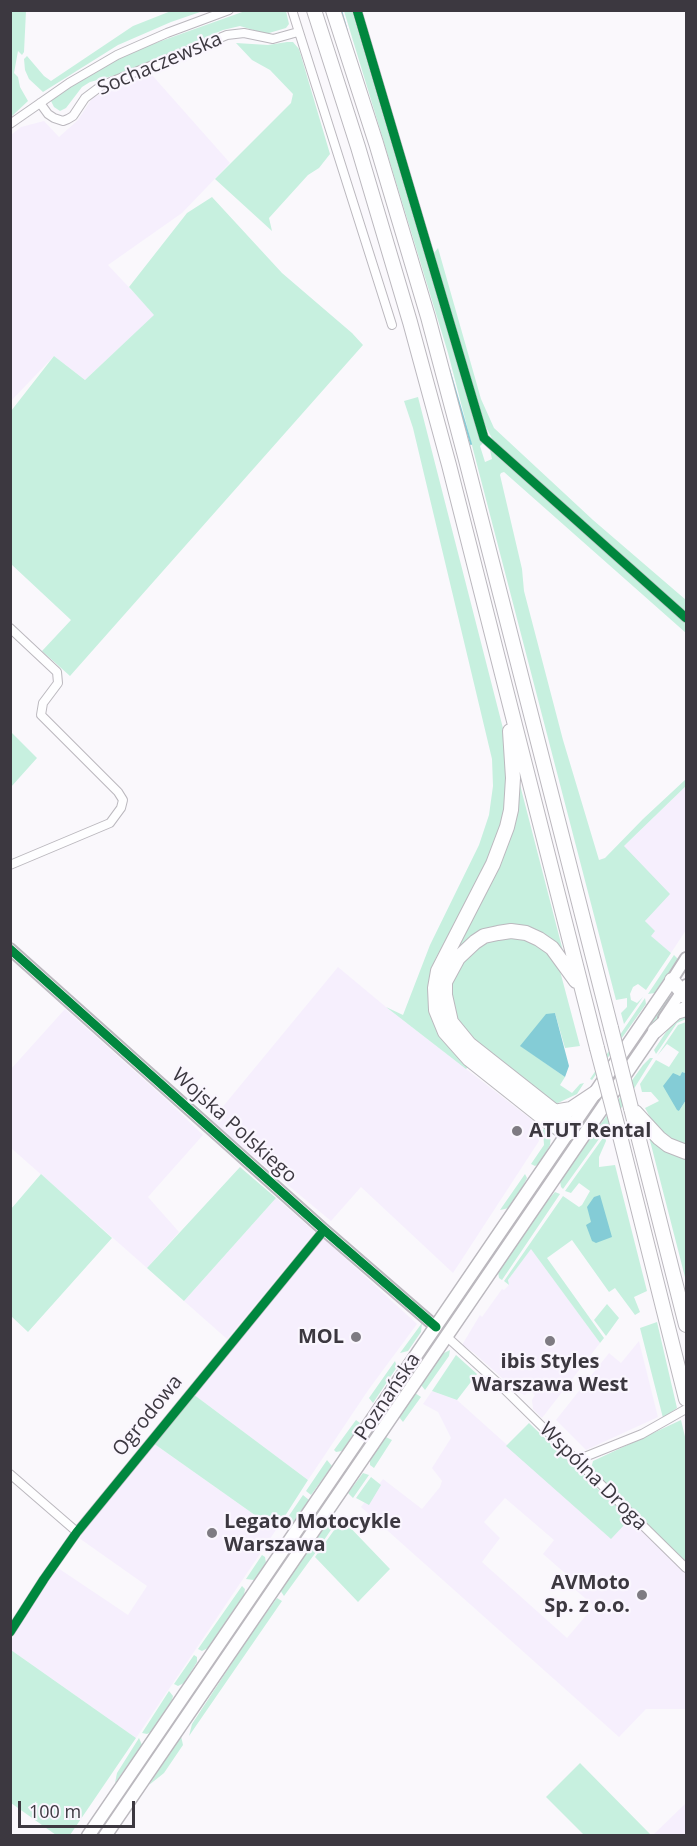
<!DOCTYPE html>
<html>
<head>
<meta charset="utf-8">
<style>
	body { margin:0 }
	#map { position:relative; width:697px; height:1846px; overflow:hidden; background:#faf8fc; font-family:"Open Sans",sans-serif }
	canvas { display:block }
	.frame { position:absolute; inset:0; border:12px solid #3c3840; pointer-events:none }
	.scale { position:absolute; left:18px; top:1801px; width:117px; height:27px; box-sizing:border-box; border:3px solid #3c3840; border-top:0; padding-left:8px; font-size:18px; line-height:21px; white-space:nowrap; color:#3c3840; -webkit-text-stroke:4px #faf6fe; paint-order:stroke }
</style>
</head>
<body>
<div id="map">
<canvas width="697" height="1846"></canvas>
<div class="frame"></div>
<div class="scale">100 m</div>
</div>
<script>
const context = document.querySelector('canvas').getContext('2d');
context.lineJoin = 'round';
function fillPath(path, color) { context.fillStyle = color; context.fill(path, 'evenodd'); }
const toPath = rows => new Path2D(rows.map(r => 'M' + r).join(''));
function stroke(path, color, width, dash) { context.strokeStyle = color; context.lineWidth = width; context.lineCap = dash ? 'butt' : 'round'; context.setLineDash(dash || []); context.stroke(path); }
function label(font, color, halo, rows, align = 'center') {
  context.font = font + ' "Open Sans",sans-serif'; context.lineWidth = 4.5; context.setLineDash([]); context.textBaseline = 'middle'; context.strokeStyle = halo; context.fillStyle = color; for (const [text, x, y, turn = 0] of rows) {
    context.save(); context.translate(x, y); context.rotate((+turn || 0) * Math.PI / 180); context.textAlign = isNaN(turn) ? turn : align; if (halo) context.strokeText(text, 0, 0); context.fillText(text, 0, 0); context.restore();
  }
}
fillPath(toPath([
	[152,75,230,163,182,213,108,265,155,315,85,380,54,356,11,401,11,135,21,127,44,121,59,137,78,120,93,97],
	[686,786,686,930,671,953,650,936,624,846],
	[338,967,386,1007,536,1123,539,1141,453,1273,361,1187,331,1221,211,1121],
	[65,1009,170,1103,203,1135,148,1197,179,1232,147,1268,11,1148,11,1069],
	[276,1198,315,1232,227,1339,184,1301],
	[322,1237,417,1324,369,1389,308,1480,193,1394],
	[531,1248,600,1343,542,1418,533,1409,532,1400,535,1395,530,1390,525,1395,518,1392,474,1353,462,1345,480,1315,482,1317,502,1289,504,1290,509,1285,508,1280],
	[639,1341,658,1417,586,1450,556,1420,609,1353,621,1363],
	[432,1391,457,1400,611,1538,635,1514,686,1564,686,1709,646,1709,619,1737,361,1507,383,1479,422,1509,440,1487,442,1481,432,1468,451,1438,438,1412,423,1404],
	[505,1498,554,1540,543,1554,566,1574,562,1578,594,1606,567,1638,482,1562,500,1538,484,1522],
	[153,1443,276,1530,136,1738,11,1650,10,1643,24,1616,58,1568,128,1615,147,1586,79,1538],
	[686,1803,686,1835,653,1835]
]), '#f6effd');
fillPath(toPath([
	[11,10,26,11,24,52,22,55,18,51,14,73,18,77,20,87,28,101,11,117],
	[171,11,203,11,171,22,118,45,43,92,29,79,25,70,24,59,27,56,44,76,51,81,133,26],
	[245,11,286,11,289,24,286,28,269,33,263,33,240,26,223,30,123,73,90,82,82,87,66,108,60,111,54,107,51,101,60,91,114,60,150,45],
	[344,11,352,11,479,437,483,443,480,446,485,462,492,459,490,450,686,623,686,633,504,472,501,473,500,475,522,569,524,591,563,740,599,860,605,858,643,819,686,779,686,786,624,846,670,894,645,921,655,931,651,936,671,953,646,990,638,984,633,987,630,994,631,1000,637,1003,643,997,624,1024,621,1013,627,1007,627,998,616,1000,448,353],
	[287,42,293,42,299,49,330,154,319,168,308,175,269,218,272,231,215,179,291,103,293,94,270,70,252,60,236,43,268,45],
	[212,197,282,273,352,333,363,345,70,676,42,651,71,620,11,564,11,411,54,356,85,380,154,315,129,287,187,213],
	[438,248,481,399,494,428,593,520,686,600,686,614,512,460,493,440,482,420,434,253],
	[418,397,507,744,509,765,505,816,492,853,436,958,430,976,428,994,431,1014,437,1029,451,1050,468,1067,466,1069,386,1007,403,1015,430,945,479,845,489,815,493,786,492,759,413,428,404,401],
	[11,732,37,758,11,787],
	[518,777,564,955,548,939,487,929,462,944,450,959,488,883],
	[500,936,518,937,533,942,546,950,560,971,580,1046,565,1048,555,1013,521,1046,565,1077,560,1085,572,1093,580,1084,584,1083,577,1094,558,1103,555,1106,479,1046,461,1027,452,1007,450,990,453,974,460,962,483,942],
	[674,955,679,960,655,993,648,994],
	[674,994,589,1120,580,1126,667,998],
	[645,998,646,1004,592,1080,590,1079],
	[686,1012,686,1019,677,1023,656,1054,654,1050,674,1020],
	[686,1022,686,1073,682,1072,680,1076,677,1075,679,1111,686,1100,686,1148,679,1146,657,1130,645,1108,659,1101,651,1092,642,1092,640,1084,656,1060,669,1067,679,1052,667,1044,657,1056,678,1025],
	[650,1058,653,1058,627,1100,563,1189,561,1187,560,1181,643,1065],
	[546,1126,551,1134,550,1145,540,1163,535,1166,531,1164,544,1145,543,1130],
	[648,1133,686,1158,686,1281],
	[605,1135,606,1141,599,1157,599,1167,615,1165,647,1291,634,1297,640,1312,635,1315,615,1288,609,1292,572,1240,547,1258,604,1338,600,1343,531,1249,508,1280,509,1285,504,1281,563,1196,579,1207,582,1205,590,1191,579,1183,571,1193,565,1191],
	[564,1149,563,1154,503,1241,459,1310,455,1308],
	[240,1167,276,1198,184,1301,147,1268],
	[41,1174,112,1238,28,1332,11,1316,11,1209],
	[525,1174,527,1178,522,1188,509,1208,500,1210],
	[555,1192,560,1194,502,1280,499,1278,498,1272,544,1205],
	[607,1304,619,1318,606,1336,594,1320],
	[657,1322,677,1408,663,1418,640,1328],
	[422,1323,421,1332,408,1351,400,1353],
	[450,1350,449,1356,425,1390,421,1385,442,1354],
	[456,1355,477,1374,457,1400,432,1391],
	[395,1361,397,1367,373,1403,369,1398],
	[404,1382,408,1385,102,1833,99,1833,116,1804],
	[415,1393,421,1397,403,1422,399,1417],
	[193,1394,308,1480,276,1530,153,1443],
	[356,1420,360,1423,344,1449,342,1451,336,1452,334,1450],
	[681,1420,686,1441,686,1564,591,1469,593,1461],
	[529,1423,623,1513,627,1522,611,1539,506,1446],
	[386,1437,392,1440,374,1468,370,1465,370,1459],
	[327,1460,332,1466,311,1495,306,1491],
	[363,1473,369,1475,353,1498,348,1493],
	[371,1477,381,1485,369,1505,356,1498],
	[303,1495,309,1500,289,1528,286,1528,282,1526],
	[330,1519,337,1521,318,1549,314,1541],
	[342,1519,390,1569,358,1602,315,1557],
	[310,1548,313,1548,316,1552,284,1596,280,1590],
	[262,1555,265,1557,266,1563,254,1580,246,1579],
	[242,1586,245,1589,244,1595,208,1648,202,1651,198,1649],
	[277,1598,282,1601,189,1736,192,1724,251,1634],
	[11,1650,136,1738,70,1835,56,1835,11,1803],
	[194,1655,197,1657,197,1662,184,1683,178,1686,174,1684],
	[169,1691,173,1696,172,1700,151,1732,147,1734,142,1733],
	[181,1736,183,1745,164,1773,149,1785],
	[139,1738,142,1745,115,1783,117,1773],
	[580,1763,651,1835,584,1835,546,1797]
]), '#c7f0df');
fillPath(toPath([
	[555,1013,569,1066,565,1077,520,1046,546,1014],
	[682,1072,686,1073,686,1100,679,1111,677,1110,663,1086,673,1073,680,1076],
	[600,1195,612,1237,596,1243,592,1241,586,1225,591,1222,587,1207,594,1197]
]), '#84ccd6');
stroke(toPath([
	[341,10,347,31],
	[449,369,471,444]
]), '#84ccd6', 2);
const street = toPath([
	[292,10,392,325],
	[357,10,484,438,686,618],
	[40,103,48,114,54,118,63,121,68,119,73,116,85,98,101,86,227,35,244,33,273,39,298,32],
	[10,124,69,83,117,55,167,33,229,10],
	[10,628,57,672,58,683,43,703,41,715,118,792,123,800,121,808,110,823,10,865],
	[446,1336,500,1385,686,1568],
	[577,1460,642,1434,686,1409],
	[10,1474,77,1532],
	[10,1632,44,1579,77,1532,324,1230]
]);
const secondary = toPath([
	[10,949,324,1230,436,1327],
	[672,980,686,958],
	[664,1018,686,985]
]);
const primary = toPath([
	[88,1836,672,980],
	[105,1836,655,1031]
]);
const highway = toPath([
	[314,10,358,147,410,322,449,465,597,1048],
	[333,10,376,143,428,317,466,460,611,1028],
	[510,731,513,778,511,810,507,827,493,864,438,971,435,988,436,1010,445,1032,469,1059,547,1121,567,1134],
	[672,980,686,997],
	[655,1031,676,1012,686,1009],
	[631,1108,686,1325],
	[554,1112,571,1109,595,1093],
	[635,1112,659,1138,668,1145,686,1152],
	[573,1126,469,1044,451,1022,445,995,445,982,458,958,475,942,484,936,498,933,511,931,526,933,539,939,552,948,576,981],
	[618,1128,686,1399]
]);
stroke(street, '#bbb8be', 10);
stroke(secondary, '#bbb8be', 14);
stroke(primary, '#bbb8be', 15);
stroke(highway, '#bbb8be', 16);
stroke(street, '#fefeff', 8);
stroke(secondary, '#fefeff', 10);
stroke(primary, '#fefeff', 12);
stroke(highway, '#fefeff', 14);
const highwayBridge = toPath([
	[611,1028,631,1108],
	[597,1048,618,1128]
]);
stroke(highwayBridge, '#bbb8be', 16, []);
stroke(highwayBridge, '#fefeff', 14);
stroke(toPath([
	[357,10,484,438,686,618],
	[10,949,324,1230,436,1327],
	[10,1632,44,1579,77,1532,324,1230]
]), '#00873e', 9);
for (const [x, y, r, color] of [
	[517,1131,6,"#7e7b82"],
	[356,1337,6,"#7e7b82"],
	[550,1341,6,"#7e7b82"],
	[212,1533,6,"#7e7b82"],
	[642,1595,6,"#7e7b82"]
]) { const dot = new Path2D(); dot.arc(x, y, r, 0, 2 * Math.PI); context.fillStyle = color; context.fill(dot); stroke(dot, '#faf6fe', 2); }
label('20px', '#3c3840', '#faf6fe', [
	["Sochaczewska",160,64,-23],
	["Wojska Polskiego",234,1126,42],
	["Poznańska",388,1397,-56],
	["Ogrodowa",148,1416,-51],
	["Wspólna Droga",593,1477,45]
]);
label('bold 20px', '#3c3840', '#faf6fe', [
	["ATUT Rental",529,1131],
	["MOL",344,1337,"right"],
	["ibis Styles",550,1362,"center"],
	["Warszawa West",550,1385,"center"],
	["Legato Motocykle",224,1522],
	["Warszawa",224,1545],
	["AVMoto",630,1583,"right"],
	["Sp. z o.o.",630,1606,"right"]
], 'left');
</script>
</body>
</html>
